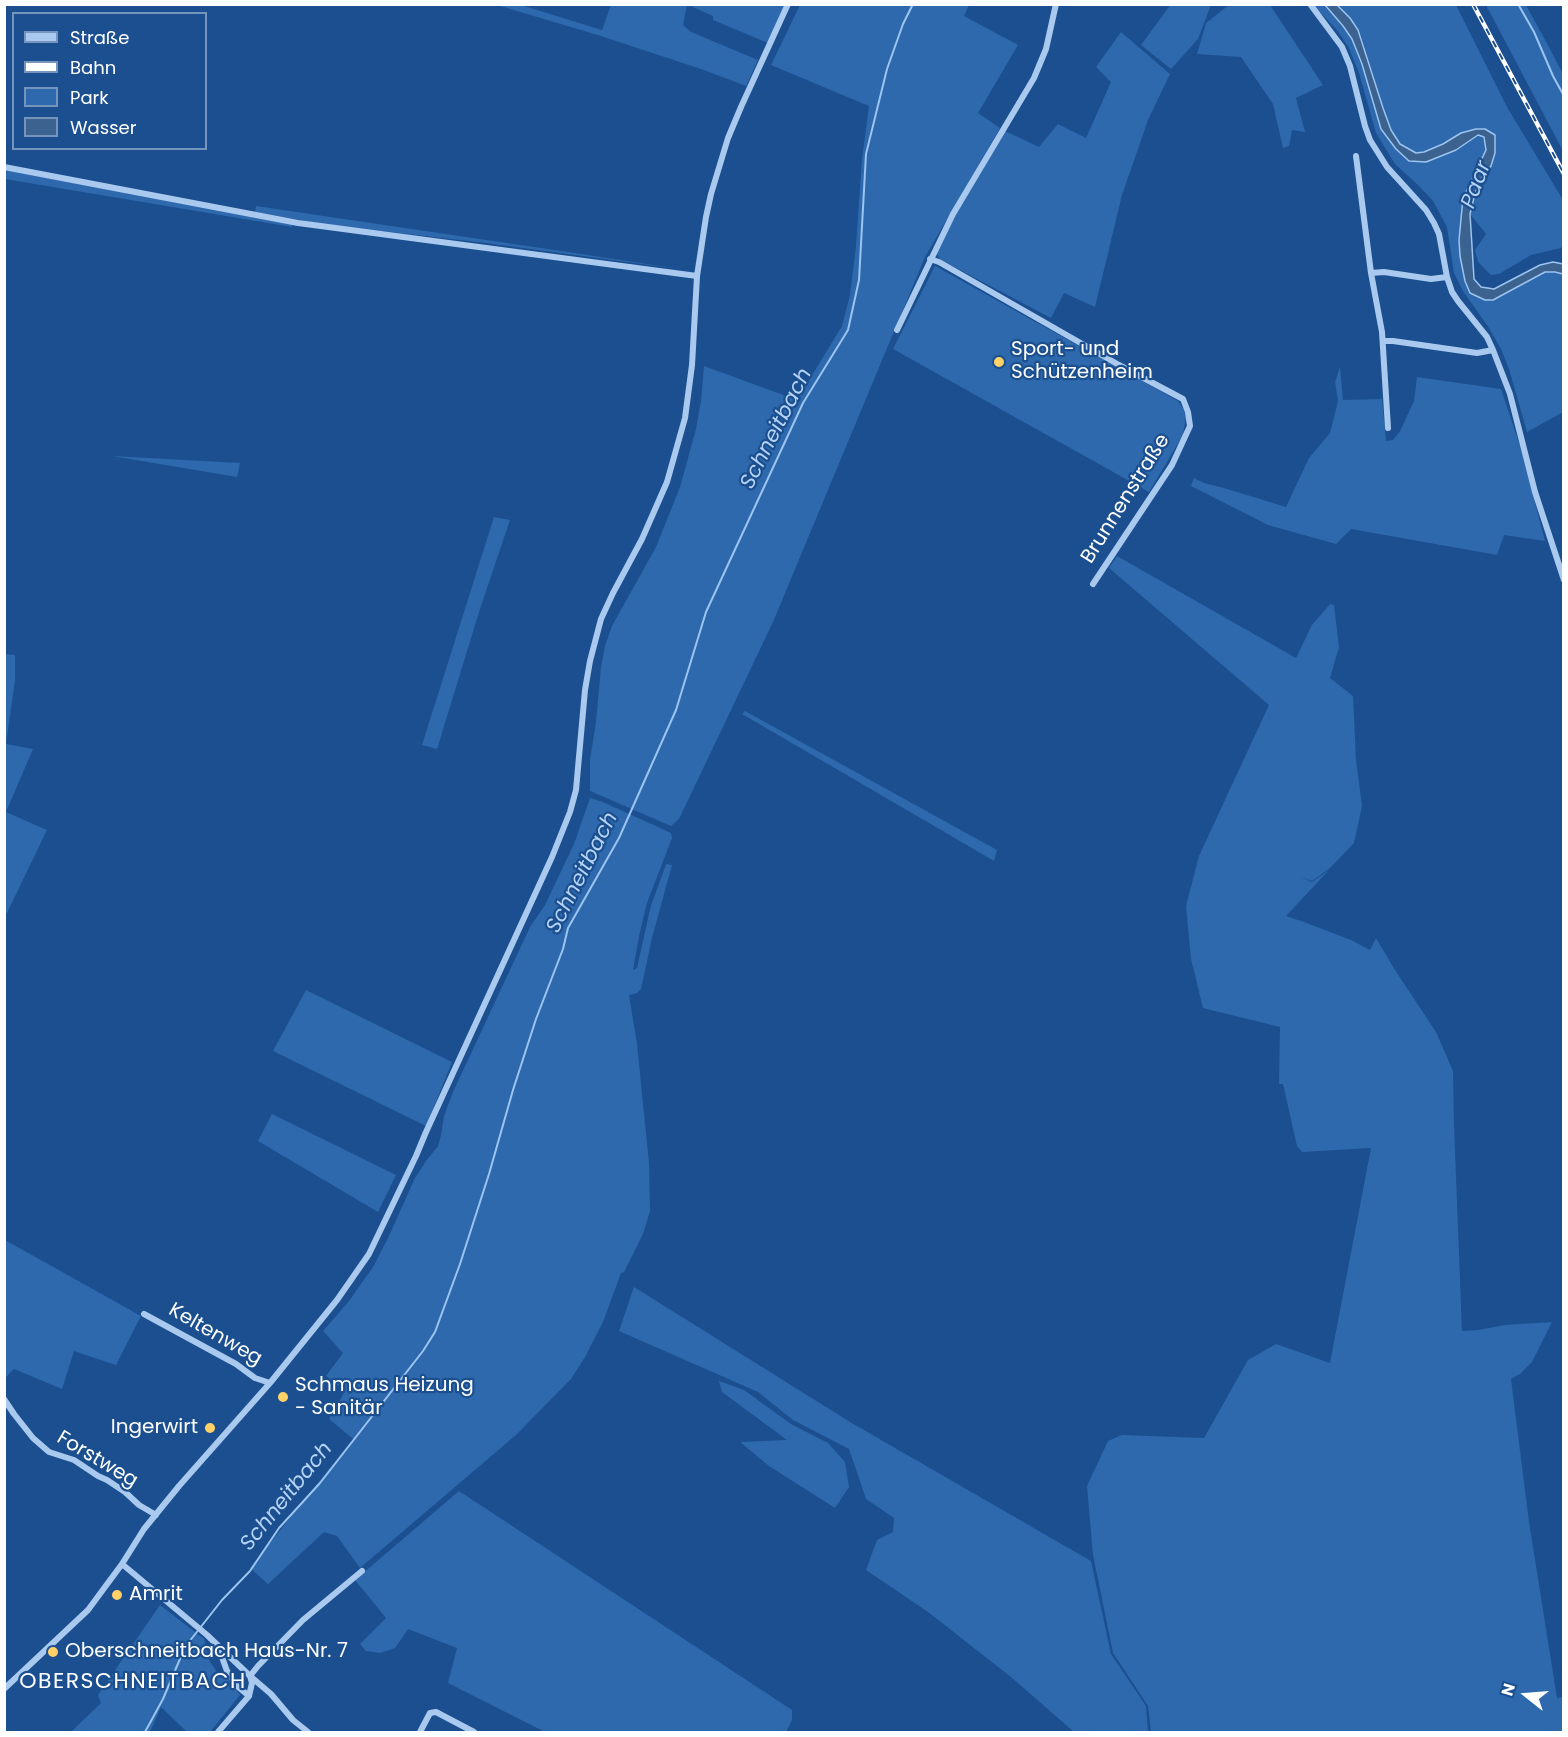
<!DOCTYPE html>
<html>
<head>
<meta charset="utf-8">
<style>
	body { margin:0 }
	#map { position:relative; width:1568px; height:1737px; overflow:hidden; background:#1b4f8f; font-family:Poppins,sans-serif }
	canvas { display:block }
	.frame { position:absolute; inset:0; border:6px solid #fff; pointer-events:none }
	.legend { position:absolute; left:12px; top:12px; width:195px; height:138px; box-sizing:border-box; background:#1b4f8f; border:2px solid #7695bc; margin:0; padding:8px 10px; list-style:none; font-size:18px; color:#fff }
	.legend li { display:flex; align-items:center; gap:12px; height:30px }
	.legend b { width:30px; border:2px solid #7695bc }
	.north { position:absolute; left:1496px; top:1665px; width:60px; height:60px; -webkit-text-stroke:4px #1b4f8f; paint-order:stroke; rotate:287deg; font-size:16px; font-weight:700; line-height:24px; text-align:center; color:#fff }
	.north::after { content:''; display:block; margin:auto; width:21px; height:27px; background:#fff; clip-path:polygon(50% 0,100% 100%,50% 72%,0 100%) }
</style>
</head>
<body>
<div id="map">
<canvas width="1568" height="1737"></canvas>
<div class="frame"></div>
<ul class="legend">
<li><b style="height:8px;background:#a9c9ee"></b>Straße</li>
<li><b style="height:8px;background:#fff"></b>Bahn</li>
<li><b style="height:16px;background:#2e69ad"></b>Park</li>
<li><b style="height:16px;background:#3c6290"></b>Wasser</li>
</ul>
<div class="north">N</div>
</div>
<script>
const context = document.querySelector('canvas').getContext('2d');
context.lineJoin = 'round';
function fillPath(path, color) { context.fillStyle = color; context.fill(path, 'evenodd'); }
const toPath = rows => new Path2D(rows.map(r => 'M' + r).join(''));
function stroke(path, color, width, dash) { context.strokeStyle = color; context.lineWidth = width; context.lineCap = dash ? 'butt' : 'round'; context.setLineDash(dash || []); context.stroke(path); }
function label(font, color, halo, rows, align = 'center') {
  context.font = font + ' Poppins,sans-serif'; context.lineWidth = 4.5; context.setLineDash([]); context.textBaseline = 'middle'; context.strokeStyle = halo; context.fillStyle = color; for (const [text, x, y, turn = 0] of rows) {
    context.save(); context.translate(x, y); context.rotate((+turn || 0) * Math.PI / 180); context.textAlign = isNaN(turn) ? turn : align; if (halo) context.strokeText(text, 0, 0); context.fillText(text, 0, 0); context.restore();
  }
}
fillPath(toPath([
	[1171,4,1211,5,1198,39,1171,69,1141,45],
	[1344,4,1456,5,1507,107,1563,200,1563,244,1561,248,1531,255,1499,274,1491,275,1478,262,1475,250,1486,234,1470,214,1475,193,1482,177,1491,166,1496,144,1485,129,1424,152,1416,153,1400,144,1391,130,1383,108,1361,36,1350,18,1338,6],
	[497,5,521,5,602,30,611,5,687,5,683,25,691,32,758,60,746,86,704,70,601,36],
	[691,5,786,5,768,43,713,20,713,16,693,7],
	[800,5,969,5,964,16,1018,45,978,113,1000,128,925,257,773,622,679,819,671,826,590,791,590,760,596,722,601,667,605,646,612,626,656,547,680,487,696,429,701,401,704,366,797,400,842,326,850,295,856,246,862,159,869,106,771,65],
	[1229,5,1270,5,1323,85,1296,98,1305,132,1292,130,1289,146,1283,148,1273,104,1241,57,1197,54,1206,23],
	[1313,5,1325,5,1352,39,1362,64,1381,129,1409,161,1456,150,1478,135,1484,136,1486,150,1463,198,1459,240,1460,256,1465,281,1470,293,1493,300,1545,272,1555,272,1563,274,1563,412,1527,432,1509,369,1501,349,1489,328,1463,291,1454,273,1447,227,1433,201,1419,186,1395,164,1376,133,1359,73,1349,48,1337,30],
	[1486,5,1526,5,1551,51,1563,74,1563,151],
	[1121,32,1170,74,1148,120,1122,195,1095,307,1064,293,1051,318,941,260,938,256,937,251,955,216,1005,131,1039,147,1058,124,1086,138,1111,82,1096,67],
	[4,170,248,216,292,225,292,227,5,179],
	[256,206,561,251,687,270,486,243,328,225,255,212],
	[935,266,1178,401,1184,410,1186,417,1183,435,1149,492,893,349],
	[1340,367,1343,400,1382,399,1386,441,1393,440,1400,431,1414,401,1417,377,1501,389,1521,449,1545,541,1504,535,1497,555,1351,529,1336,544,1268,525,1191,486,1194,478,1204,483,1224,488,1286,507,1309,458,1330,433,1338,401,1335,382],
	[112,456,240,463,237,477],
	[494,517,510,520,480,609,437,749,422,745],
	[1117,556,1296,658,1312,625,1330,604,1334,605,1339,647,1330,678,1353,696,1356,760,1362,806,1354,843,1330,868,1312,881,1300,877,1312,882,1329,870,1286,916,1304,922,1351,940,1370,950,1376,938,1395,970,1436,1032,1453,1071,1454,1125,1462,1331,1478,1330,1505,1325,1552,1322,1532,1362,1520,1374,1511,1379,1529,1522,1557,1698,1563,1697,1563,1732,1151,1732,1148,1706,1113,1653,1093,1555,1087,1486,1108,1441,1122,1435,1204,1438,1248,1360,1276,1344,1330,1363,1371,1148,1302,1152,1297,1146,1283,1084,1279,1084,1280,1027,1203,1008,1191,959,1186,906,1199,856,1269,705,1109,568],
	[5,654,15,655,15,680,6,744,33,749,6,812,47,830,5,917],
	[745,711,997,850,994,861,742,714],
	[590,798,603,802,671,833,672,838,647,903,639,936,633,970,637,968,651,905,663,873,666,864,672,865,652,938,641,989,637,993,629,995,637,1044,649,1163,650,1211,643,1234,624,1272,621,1273,603,1322,585,1357,571,1379,516,1435,360,1568,337,1536,324,1532,268,1584,250,1568,353,1439,329,1419,345,1391,326,1376,343,1353,323,1331,349,1301,373,1267,389,1236,415,1178,426,1161,438,1146,441,1135,444,1116,453,1092,530,927,545,905,574,844],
	[306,990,452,1062,426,1126,273,1051],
	[272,1114,396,1175,378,1212,258,1141],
	[5,1240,141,1316,116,1365,74,1351,62,1389,14,1369,5,1378],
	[634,1287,850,1422,1091,1561,1111,1654,1146,1706,1148,1732,1074,1732,1011,1677,928,1612,866,1570,877,1540,893,1532,894,1518,866,1499,849,1449,793,1420,758,1392,619,1331],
	[719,1381,744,1390,791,1424,828,1443,845,1462,849,1487,835,1508,769,1466,740,1442,787,1440,722,1392],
	[459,1491,792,1710,792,1720,786,1732,545,1732,448,1683,457,1648,408,1629,395,1648,380,1653,366,1651,360,1644,386,1618,355,1580],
	[160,1605,204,1639,209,1660,221,1678,226,1676,240,1695,210,1732,187,1732,161,1707,150,1732,71,1732,101,1703,98,1695]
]), '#2e69ad');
const water = toPath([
	[1325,5,1337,5,1350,18,1358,30,1383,108,1391,130,1400,144,1416,153,1424,152,1443,144,1461,133,1476,129,1485,129,1495,135,1495,153,1491,166,1482,177,1475,193,1470,214,1474,279,1481,287,1494,289,1540,265,1553,262,1563,264,1563,274,1555,272,1545,272,1493,300,1485,300,1470,293,1465,281,1460,256,1459,240,1463,198,1486,150,1484,137,1478,135,1456,150,1426,162,1409,161,1396,149,1381,129,1362,64,1352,39,1343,26,1325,5]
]);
fillPath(water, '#3c6290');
stroke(water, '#9cc4f0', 1.5);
stroke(toPath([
	[1518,4,1534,32,1553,76,1564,96],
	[145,1732,163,1699,185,1647,222,1600,250,1571,279,1528,320,1483,423,1351,435,1332,460,1264,489,1174,513,1090,536,1019,563,949,568,928,619,838,676,710,706,612,803,403,848,330,859,280,866,154,887,69,903,24,913,4]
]), '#9cc4f0', 2);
stroke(toPath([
	[1310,4,1342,47,1350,66,1365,126,1370,140,1387,167,1426,210,1434,223,1439,234,1447,277,1452,292,1458,301,1487,337,1493,350,1510,394,1535,492,1564,580],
	[1356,156,1371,273,1382,332,1388,428],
	[4,167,298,223,697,276],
	[930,259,939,262,1119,365,1183,399,1188,412,1190,426,1172,465,1093,584],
	[1371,273,1384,272,1431,279,1447,277],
	[897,330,953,214,1034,78,1046,49,1056,4],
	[1383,341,1393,341,1477,353,1493,350],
	[144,1314,236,1364,255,1378,270,1383],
	[4,1399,14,1414,33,1438,49,1452,74,1460,98,1476,107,1480,125,1492,139,1505,156,1515],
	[122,1564,207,1635,250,1676,252,1683,249,1696,218,1732],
	[219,1649,227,1671,237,1686,249,1696],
	[4,1689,88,1610,122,1564,144,1529,179,1486,270,1383,337,1300,369,1254,416,1156,426,1132,552,857,570,812,576,790,585,690,590,661,601,619,613,593,642,539,667,482,685,418,692,365,697,276,706,217,711,194,728,138,741,107,788,4],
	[308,1732,293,1720,271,1694,250,1676,258,1666,303,1620,362,1571],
	[420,1732,430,1713,436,1712,474,1732]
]), '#a9c9ee', 6);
const rail = toPath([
	[1473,4,1564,174]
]);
stroke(rail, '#fff', 4.5);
stroke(rail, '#1b4f8f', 2, [7]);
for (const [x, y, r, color] of [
	[999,362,6,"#ffd166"],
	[283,1397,6,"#ffd166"],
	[210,1428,6,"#ffd166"],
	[117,1595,6,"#ffd166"],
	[53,1652,6,"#ffd166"]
]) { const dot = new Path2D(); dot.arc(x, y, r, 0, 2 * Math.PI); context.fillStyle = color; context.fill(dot); stroke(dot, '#1b4f8f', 2); }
label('20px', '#fff', '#1b4f8f', [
	["Sport- und",1011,350],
	["Schützenheim",1011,373],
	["Schmaus Heizung",295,1386],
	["- Sanitär",295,1409],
	["Ingerwirt",198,1428,"right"],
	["Amrit",129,1595],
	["Oberschneitbach Haus-Nr. 7",65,1652]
], 'left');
label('20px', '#fff', '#1b4f8f', [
	["Brunnenstraße",1126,499,-58],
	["Keltenweg",215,1335,30],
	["Forstweg",97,1460,31]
]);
label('italic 21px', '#b5d3f5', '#1b4f8f', [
	["Paar",1477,185,-69],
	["Schneitbach",777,429,-63],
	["Schneitbach",583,873,-63],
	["Schneitbach",287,1497,-51]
]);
context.letterSpacing = '1.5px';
label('22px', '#fff', '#1b4f8f', [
	["OBERSCHNEITBACH",133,1682]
]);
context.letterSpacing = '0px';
</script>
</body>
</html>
